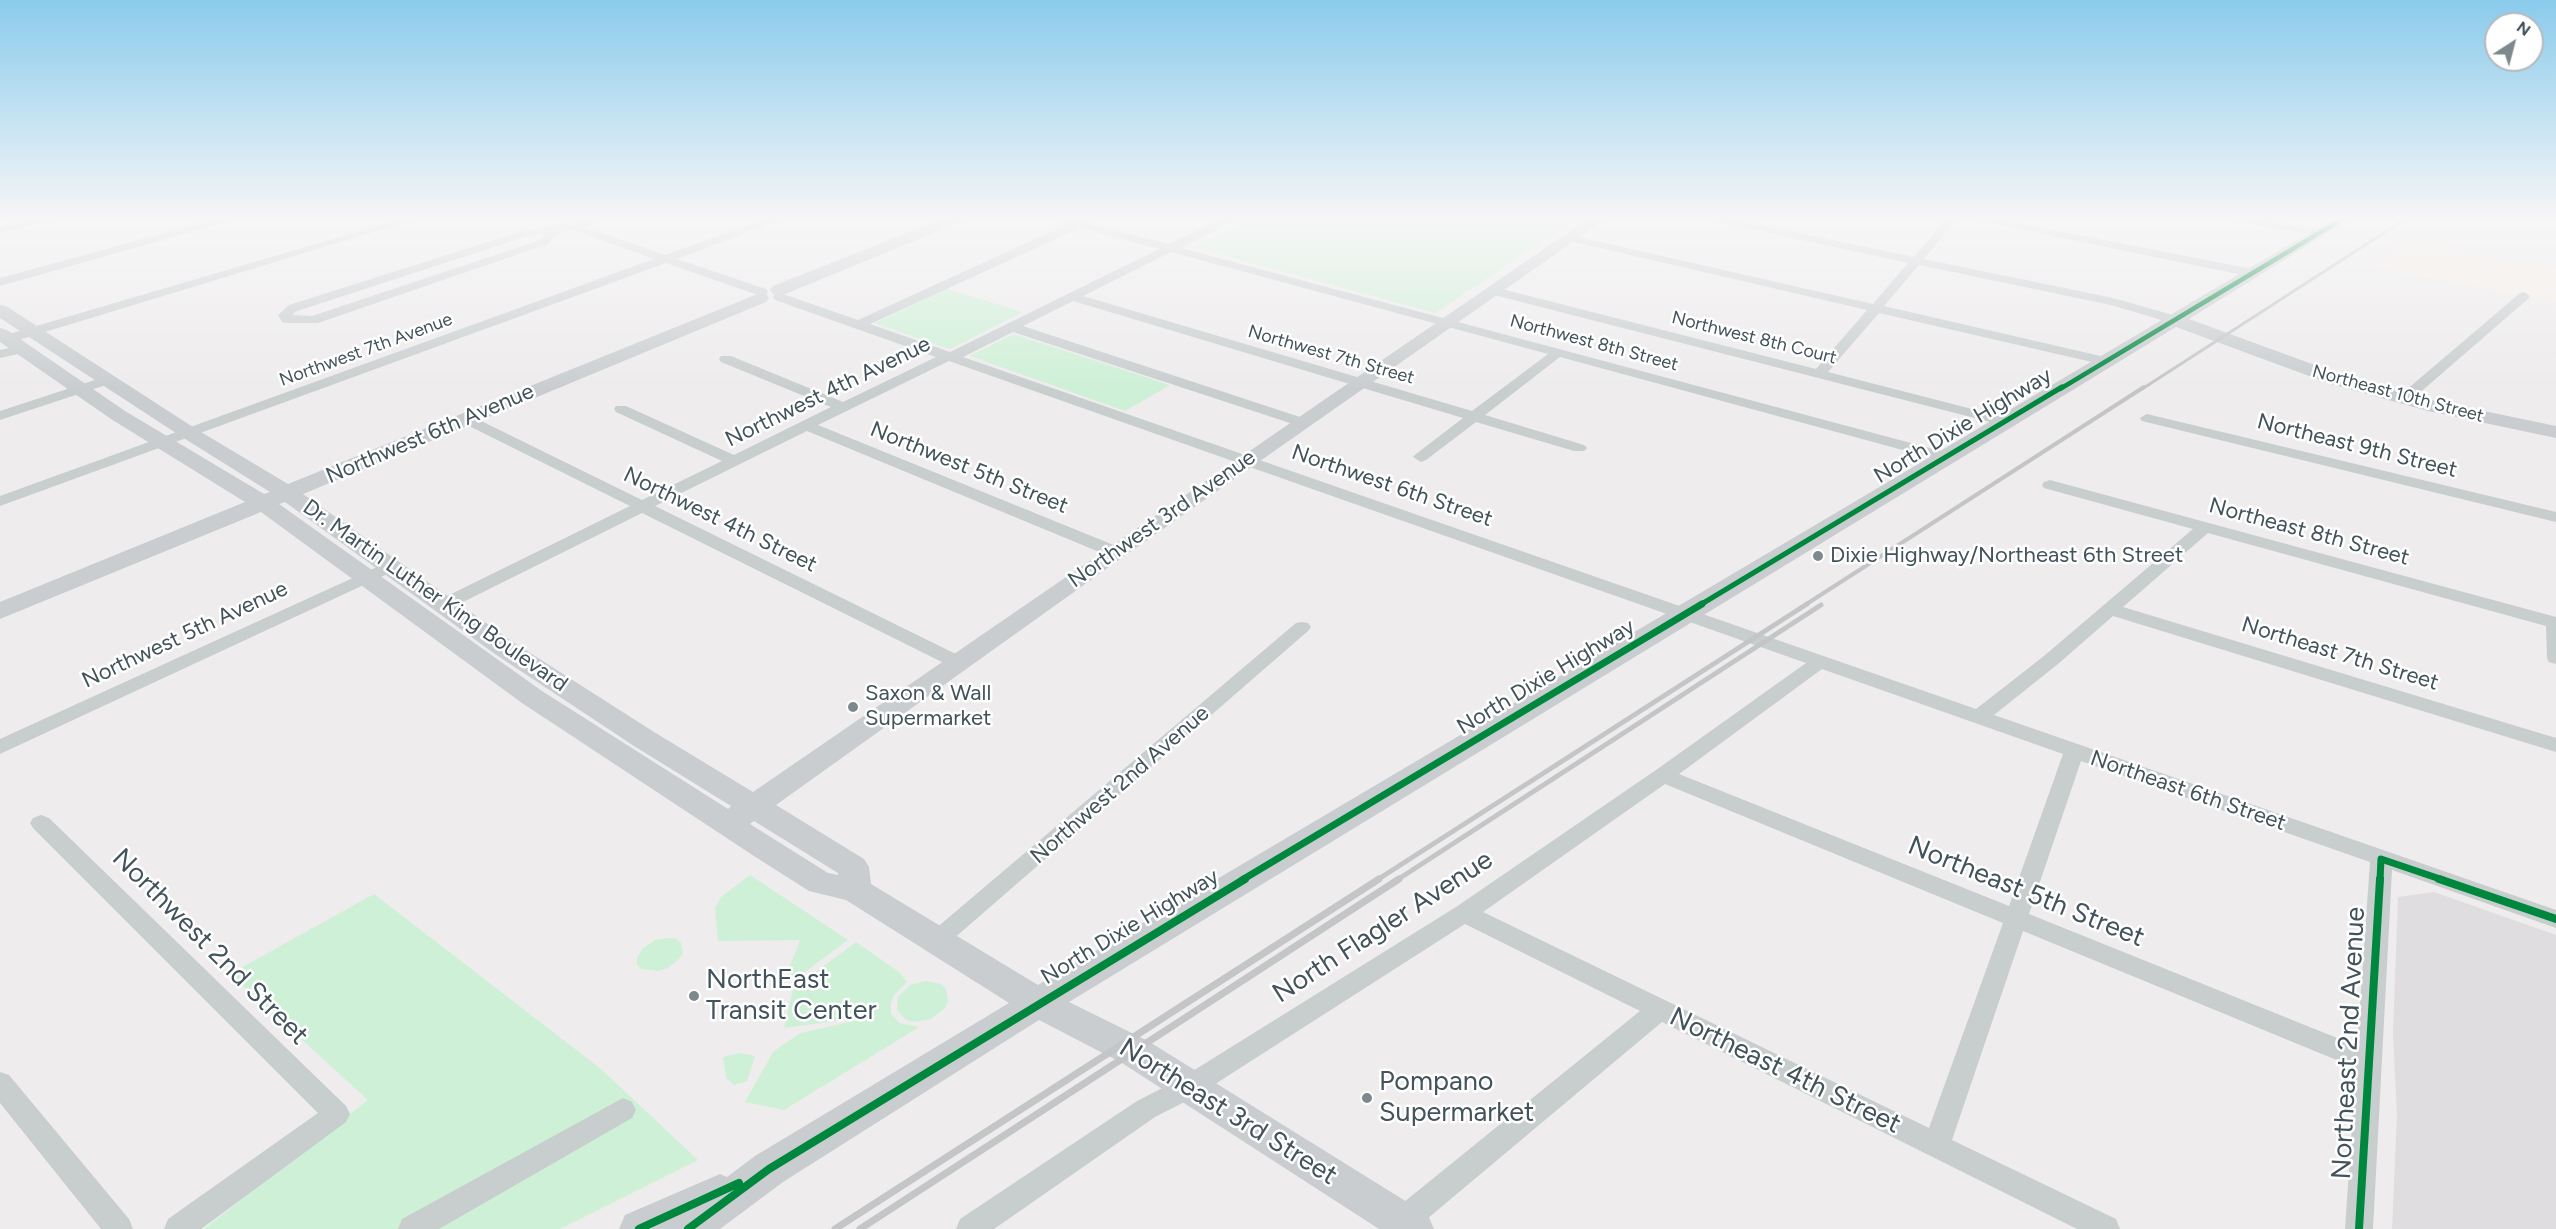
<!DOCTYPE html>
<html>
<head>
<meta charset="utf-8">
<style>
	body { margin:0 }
	#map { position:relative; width:2556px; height:1229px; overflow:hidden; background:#eeeced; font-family:Figtree,sans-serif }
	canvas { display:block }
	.north { position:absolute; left:2484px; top:12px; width:60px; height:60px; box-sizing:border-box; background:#fff; border:2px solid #b3babd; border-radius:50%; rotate:36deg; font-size:16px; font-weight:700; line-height:24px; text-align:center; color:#42535b }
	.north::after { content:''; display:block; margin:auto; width:21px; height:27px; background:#7e898e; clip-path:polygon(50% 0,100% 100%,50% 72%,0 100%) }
</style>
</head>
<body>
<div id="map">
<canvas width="2556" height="1229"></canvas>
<div class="north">N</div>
</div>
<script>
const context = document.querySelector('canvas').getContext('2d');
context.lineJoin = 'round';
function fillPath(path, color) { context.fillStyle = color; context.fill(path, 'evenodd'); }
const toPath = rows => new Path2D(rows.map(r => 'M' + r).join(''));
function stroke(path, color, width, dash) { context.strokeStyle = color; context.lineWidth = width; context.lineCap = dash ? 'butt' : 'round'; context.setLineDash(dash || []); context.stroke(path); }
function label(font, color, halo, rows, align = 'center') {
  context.font = font + ' Figtree,sans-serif'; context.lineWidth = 5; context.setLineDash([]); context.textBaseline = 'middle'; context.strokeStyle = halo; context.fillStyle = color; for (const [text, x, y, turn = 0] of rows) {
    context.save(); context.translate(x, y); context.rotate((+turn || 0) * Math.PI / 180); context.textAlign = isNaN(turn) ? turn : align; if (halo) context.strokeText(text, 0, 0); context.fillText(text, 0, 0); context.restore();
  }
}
fillPath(toPath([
	[2406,241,2556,268,2556,302,2369,266]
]), '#f6efe6');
fillPath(toPath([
	[2434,892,2556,935,2556,1229,2392,1229,2397,1115,2393,1033,2398,897]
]), '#dfdddf');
fillPath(toPath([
	[1250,218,1578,218,1435,313,1192,247],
	[947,289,1023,312,950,349,874,323],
	[1013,334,1170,385,1125,411,970,356],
	[750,875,848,940,794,980,786,976,800,940,718,941,715,908,721,897],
	[374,894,601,1069,698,1160,560,1229,204,1229,368,1100,230,974],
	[668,938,676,939,681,943,683,953,679,959,668,968,658,971,642,969,637,965,637,958,643,948,655,940],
	[856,942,899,972,907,982,894,995,891,1003,891,1013,899,1023,919,1027,784,1110,745,1102,773,1052,784,1044,801,1033,880,1015,784,1028,793,989],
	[926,981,941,984,946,989,948,1001,945,1008,931,1019,914,1022,906,1020,897,1010,898,997,910,985],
	[741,1053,755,1056,747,1081,734,1085,726,1078,723,1057]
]), '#cef0d6');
fillPath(toPath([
	[37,218,55,218,53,220,0,233,0,227,37,218],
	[219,218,236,218,234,220,0,286,0,278,219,218],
	[404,218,420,218,12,342,7,343,0,339,2,336,404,218],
	[594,218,610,218,585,227,665,255,768,218,782,218,781,220,677,259,766,289,768,292,766,295,758,295,666,263,0,506,0,496,654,259,570,229,554,237,548,244,318,323,287,323,282,322,278,315,289,305,519,232,594,218],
	[546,233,540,240,312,316,292,315,297,311,525,237,546,233],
	[1052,218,1083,219,1087,220,1088,223,1169,244,1223,218,1236,218,1235,220,1181,248,1952,454,1955,457,1952,460,1947,462,1560,357,1485,415,1584,445,1587,448,1584,451,1574,451,1476,422,1426,460,1421,462,1413,457,1416,454,1463,418,1073,301,1023,326,1306,419,1308,422,1306,425,1296,425,1013,332,963,357,1976,709,2044,656,2193,529,2044,488,2042,485,2044,482,2050,480,2556,617,2556,664,2549,662,2547,658,2546,626,2208,533,2123,607,2556,738,2556,752,2113,616,2058,664,1994,715,2556,910,2556,928,2392,870,2373,1229,2345,1229,2356,1068,2023,931,1952,1140,2116,1219,2120,1229,2077,1229,1662,1022,1415,1229,1379,1229,1383,1219,1640,1011,1465,924,1198,1095,1155,1117,994,1229,956,1229,960,1219,1137,1101,1180,1079,1456,907,1656,770,1806,663,949,361,818,425,1121,548,1123,552,1121,556,1109,556,807,431,655,506,964,658,966,662,964,666,950,666,642,513,449,609,437,609,434,605,437,601,630,506,459,421,457,418,459,415,469,415,642,500,722,461,616,412,614,409,616,406,626,406,734,455,831,407,721,362,719,359,721,356,731,356,843,402,936,357,775,300,773,297,775,294,783,294,858,320,1068,224,1053,220,1052,218],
	[1080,228,1159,249,950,352,870,324,1080,228],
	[1171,252,1548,354,1472,411,1083,296,1171,252],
	[1822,669,2063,754,2009,906,1679,774,1822,669],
	[2081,761,2370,862,2357,1046,2029,914,2081,761],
	[1665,784,2003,923,1929,1128,1483,912,1665,784],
	[1707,218,1727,218,1914,257,1947,218,1958,218,1924,259,2113,298,2180,317,2181,320,2175,324,2111,305,1919,265,1884,306,2105,357,2112,361,2105,365,1879,313,1828,372,2011,419,2013,422,2011,425,2006,426,1490,294,1488,291,1494,287,1816,369,1867,310,1570,241,1564,238,1570,235,1873,304,1908,263,1713,221,1707,218],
	[1973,218,1993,218,2252,269,2258,273,2252,277,1979,221,1973,218],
	[2226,218,2248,218,2318,230,2324,233,2318,236,2232,221,2226,218],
	[2524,292,2530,296,2528,299,2409,402,2399,402,2397,399,2399,396,2520,293,2524,292],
	[23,345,28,346,30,349,28,352,0,358,0,350,23,345],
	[107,376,112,377,114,380,112,383,0,420,0,411,107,376],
	[2147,414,2556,512,2556,522,2142,421,2140,418,2147,414],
	[390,561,396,562,399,566,396,570,0,754,0,739,390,561],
	[1302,622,1308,623,1311,627,1308,631,944,947,936,950,928,947,924,941,928,935,1296,623,1302,622],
	[41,815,49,818,346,1106,350,1114,346,1122,201,1229,164,1229,168,1219,318,1113,33,828,30,823,33,818,41,815],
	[0,1072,9,1075,129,1219,133,1229,101,1229,0,1103,0,1072],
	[623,1098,632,1102,636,1110,632,1118,439,1229,398,1229,402,1219,623,1098]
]), '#c8cdce');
fillPath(toPath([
	[944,218,965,218,963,221,785,294,773,294,770,290,773,286,944,218],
	[1589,218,1607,218,1123,557,776,805,864,859,869,867,871,884,1038,985,2334,218,2352,218,2189,319,2345,376,2431,400,2556,426,2556,438,2428,411,2331,384,2176,327,1069,1002,1148,1041,1428,1215,1434,1229,1379,1229,1122,1063,1039,1020,783,1182,720,1229,619,1229,625,1215,720,1174,727,1177,755,1156,1009,1003,846,900,809,891,757,858,522,703,261,512,0,619,0,602,245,502,111,419,0,342,0,328,7,330,125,411,264,494,270,492,182,437,0,318,0,305,6,306,196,429,288,484,760,293,766,294,769,298,766,302,303,494,513,642,654,732,753,792,1589,218],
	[285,502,495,654,634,746,731,806,728,809,542,691,279,504,285,502],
	[754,821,838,873,838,875,828,873,750,824,754,821]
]), '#c9cdcf');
stroke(toPath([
	[2142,389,2407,218]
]), '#c3c5c7', 3);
stroke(toPath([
	[1805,605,2144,387]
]), '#c3c5c7', 4);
stroke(toPath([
	[1377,880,1807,604],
	[1397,880,1821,605]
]), '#c3c5c7', 5);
stroke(toPath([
	[835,1229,1379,879],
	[860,1229,1399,879]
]), '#c3c5c7', 7);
stroke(toPath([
	[2060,389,2344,218]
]), '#00873e', 4.5);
stroke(toPath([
	[1700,605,2062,387]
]), '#00873e', 5);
stroke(toPath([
	[1242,880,1702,604],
	[2380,880,2381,859,2443,880]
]), '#00873e', 7);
stroke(toPath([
	[2439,879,2556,919],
	[639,1229,739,1183],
	[688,1229,769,1169,1245,879],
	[2359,1229,2380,879]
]), '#00873e', 8);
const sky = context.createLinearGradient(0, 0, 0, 390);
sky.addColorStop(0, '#8acbec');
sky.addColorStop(0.56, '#f7f6f7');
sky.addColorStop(1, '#f7f6f700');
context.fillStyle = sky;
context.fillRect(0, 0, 2556, 390);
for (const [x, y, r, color] of [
	[1818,556,6,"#7e898e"],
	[853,707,6,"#7e898e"],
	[694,996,6,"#7e898e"],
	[1367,1098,6,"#7e898e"]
]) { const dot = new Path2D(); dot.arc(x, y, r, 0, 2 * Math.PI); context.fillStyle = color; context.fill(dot); stroke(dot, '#fff', 2); }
label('18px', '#42535b', '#fff', [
	["Northwest 8th Court",1754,338,14],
	["Northwest 8th Street",1594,343,15],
	["Northwest 7th Avenue",366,350,-20],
	["Northwest 7th Street",1331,355,16],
	["Northeast 10th Street",2398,394,15]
]);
label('22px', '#42535b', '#fff', [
	["Northwest 4th Avenue",828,392,-26],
	["North Dixie Highway",1963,426,-31],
	["Northwest 6th Avenue",430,434,-23],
	["Northeast 9th Street",2357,446,14],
	["Northwest 5th Street",969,468,22],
	["Northwest 6th Street",1392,486,19],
	["Northwest 3rd Avenue",1162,519,-35],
	["Northwest 4th Street",720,520,26],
	["Northeast 8th Street",2309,532,15],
	["Dr. Martin Luther King Boulevard",435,596,35],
	["Northwest 5th Avenue",185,635,-25],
	["Northeast 7th Street",2340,654,17],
	["North Dixie Highway",1546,677,-31],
	["Northwest 2nd Avenue",1120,785,-41],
	["Northeast 6th Street",2188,791,19],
	["North Dixie Highway",1130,927,-31]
]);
label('22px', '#42535b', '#fff', [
	["Dixie Highway/Northeast 6th Street",1830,556],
	["Saxon & Wall",865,694],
	["Supermarket",865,719]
], 'left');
label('27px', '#42535b', '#fff', [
	["Northeast 5th Street",2026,892,22],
	["North Flagler Avenue",1383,927,-33],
	["Northwest 2nd Street",210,947,45],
	["Northeast 2nd Avenue",2349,1043,-87],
	["Northeast 4th Street",1785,1071,26],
	["Northeast 3rd Street",1228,1112,32]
]);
label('27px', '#42535b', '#fff', [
	["NorthEast",706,980],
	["Transit Center",706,1011],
	["Pompano",1379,1082],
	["Supermarket",1379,1113]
], 'left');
</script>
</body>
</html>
